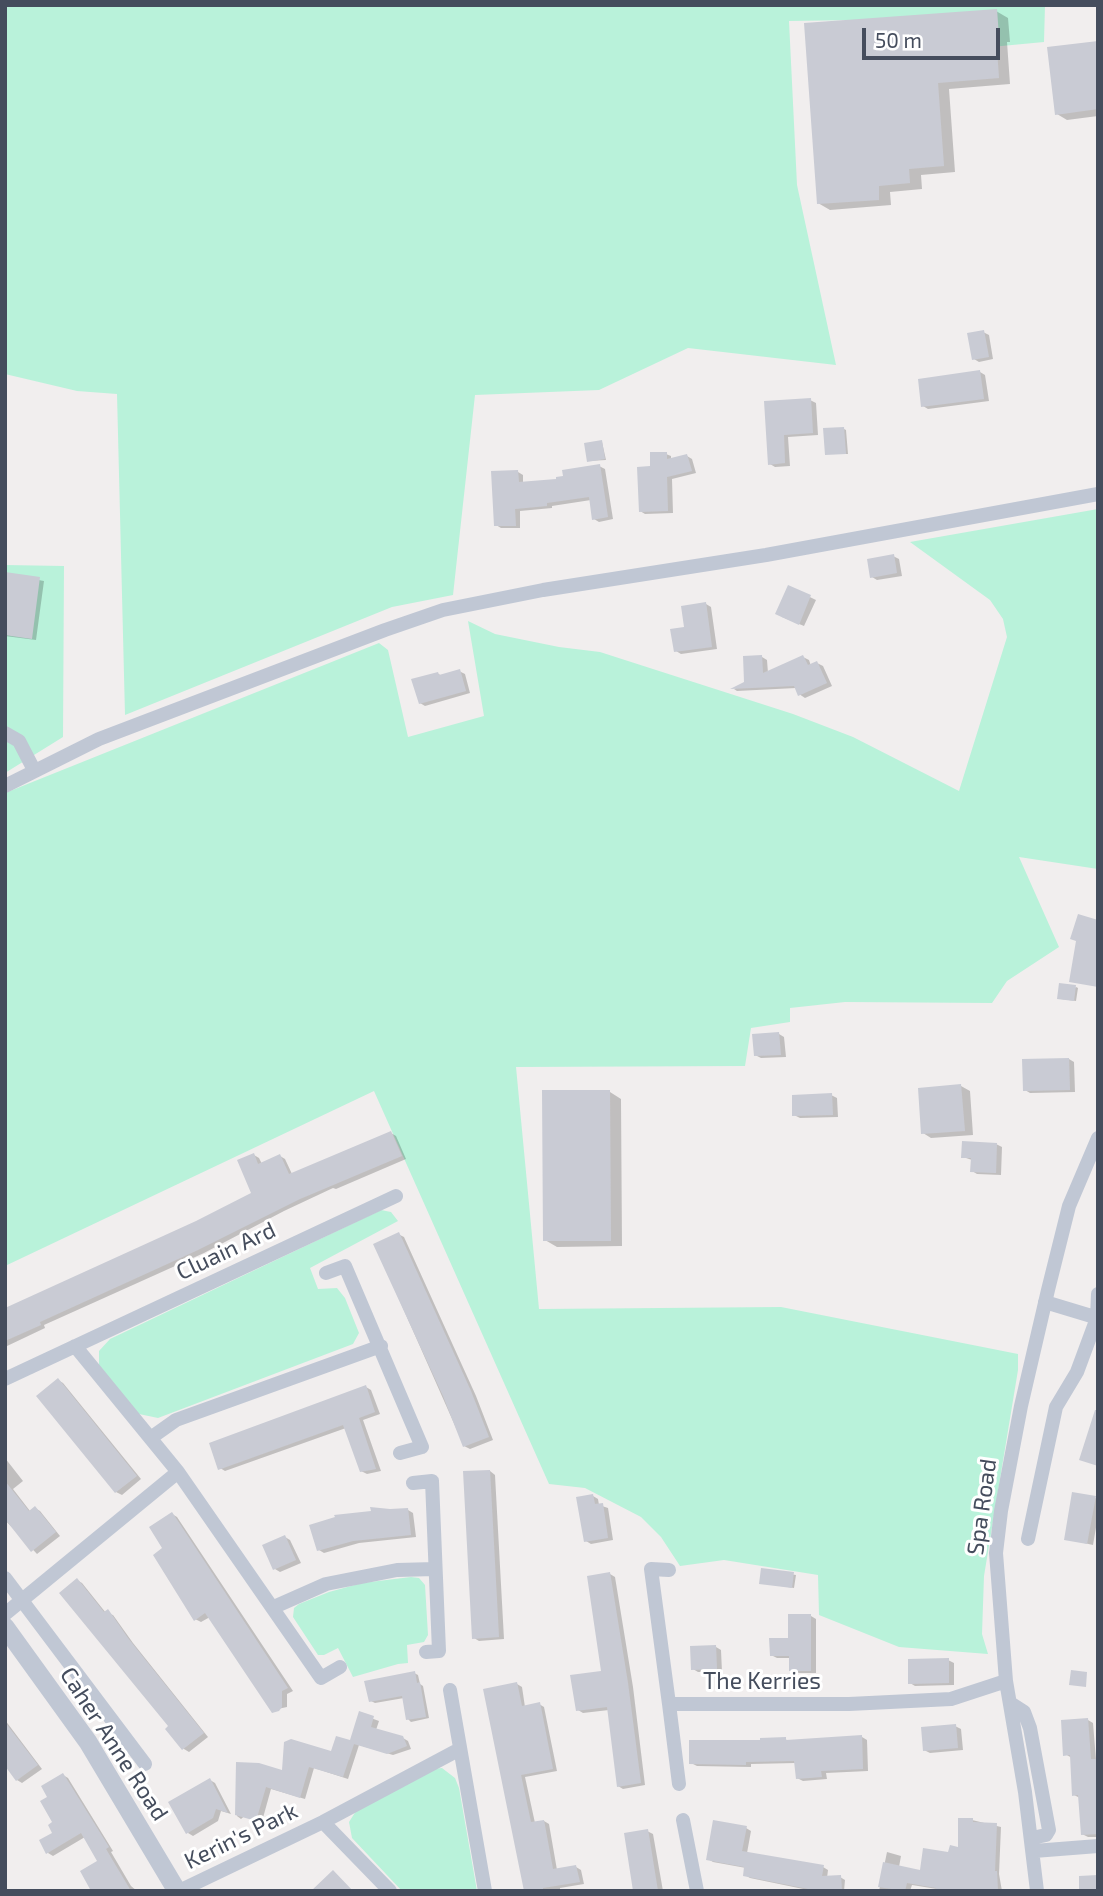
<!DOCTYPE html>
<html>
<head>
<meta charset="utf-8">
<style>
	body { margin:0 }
	#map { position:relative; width:1103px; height:1896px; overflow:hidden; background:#f1eeee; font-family:"Exo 2",sans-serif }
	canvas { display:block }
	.frame { position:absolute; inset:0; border:7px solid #454d5d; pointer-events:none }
	.scale { position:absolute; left:862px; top:28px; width:138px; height:32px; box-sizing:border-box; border:4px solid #454d5d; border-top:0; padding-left:9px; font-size:21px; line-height:24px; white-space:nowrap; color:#454d5d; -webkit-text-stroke:5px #fff; paint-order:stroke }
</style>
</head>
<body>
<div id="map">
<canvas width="1103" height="1896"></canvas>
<div class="frame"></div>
<div class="scale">50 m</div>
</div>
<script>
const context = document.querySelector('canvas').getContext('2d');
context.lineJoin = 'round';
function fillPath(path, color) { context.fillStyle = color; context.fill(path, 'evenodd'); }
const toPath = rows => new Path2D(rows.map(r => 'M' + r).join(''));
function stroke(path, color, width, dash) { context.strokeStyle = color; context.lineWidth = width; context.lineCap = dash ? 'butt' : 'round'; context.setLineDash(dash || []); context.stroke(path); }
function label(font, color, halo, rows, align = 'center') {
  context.font = font + ' "Exo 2",sans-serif'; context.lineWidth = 6; context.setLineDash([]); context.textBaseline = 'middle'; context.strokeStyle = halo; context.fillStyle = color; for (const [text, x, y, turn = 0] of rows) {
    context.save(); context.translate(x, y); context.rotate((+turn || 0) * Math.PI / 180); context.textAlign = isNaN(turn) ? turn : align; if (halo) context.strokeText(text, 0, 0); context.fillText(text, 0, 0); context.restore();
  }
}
fillPath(toPath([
	[5,5,1045,5,1044,42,991,47,994,18,789,21,797,185,836,365,688,348,599,390,475,395,453,595,392,607,125,715,117,394,77,391,5,374],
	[1098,509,1098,869,1019,857,1059,947,1007,981,992,1003,845,1002,790,1008,790,1022,751,1028,745,1066,516,1067,539,1309,781,1307,1018,1354,1018,1370,984,1576,982,1634,988,1654,899,1647,819,1615,818,1575,724,1560,680,1566,661,1537,641,1517,585,1488,549,1484,374,1091,5,1266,5,793,379,643,388,650,408,737,484,716,468,621,495,634,559,647,600,652,793,714,853,737,959,791,1007,637,1003,619,990,600,910,542],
	[5,565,64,566,63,737,5,773],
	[381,1210,391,1212,398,1221,310,1268,318,1289,337,1288,345,1298,359,1333,353,1344,158,1418,139,1414,99,1367,99,1351,110,1339],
	[411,1577,419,1578,425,1585,428,1635,424,1642,407,1645,408,1663,398,1664,353,1677,338,1648,324,1655,318,1655,293,1617,294,1608,299,1604,329,1592,362,1583],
	[442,1768,455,1778,459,1788,477,1891,402,1891,352,1838,349,1822,356,1811,433,1769]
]), '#b9f2da');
fillPath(toPath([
	[996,11,1008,18,1010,42,1007,42,1010,84,949,89,955,172,921,175,922,189,890,192,891,205,830,210,818,203],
	[1098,42,1098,116,1067,120,1057,114],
	[983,332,989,335,993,359,979,362,974,359],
	[980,372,985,375,989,401,928,409,923,406],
	[810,400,816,403,818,435,788,437,790,466,775,467,770,464,765,403],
	[844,429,846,430,848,454,827,454],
	[602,442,606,460,588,461],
	[666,454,671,456,671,460,687,456,692,459,696,473,672,479,673,513,645,514,640,511,652,468],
	[599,466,605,469,613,519,599,522,594,519,591,500,552,506,552,508,520,511,520,528,501,528,496,525,518,472,523,475,523,484,558,481],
	[893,556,899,559,902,576,877,580,872,577],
	[5,574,44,581,36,640,5,636],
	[789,587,816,600,804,626,782,617],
	[706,604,711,607,717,649,681,654,676,651,686,628],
	[762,657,767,660,768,673,803,657,809,660,811,666,817,663,823,666,832,686,805,698,799,694,796,688,737,691,734,689,746,683],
	[459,671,465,674,470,693,425,706,420,703,437,673,442,676],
	[1076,987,1078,988,1076,1001,1061,999],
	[779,1034,784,1037,786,1057,761,1058,755,1055],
	[1069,1059,1074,1062,1075,1092,1030,1093,1025,1090],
	[961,1086,970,1091,973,1135,931,1138,923,1133],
	[610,1092,621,1099,622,1246,557,1247,545,1240],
	[831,1095,837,1098,838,1117,800,1118,794,1115],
	[391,1133,396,1136,406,1159,336,1189,333,1188,284,1211,204,1253,44,1325,45,1328,5,1347,5,1313,196,1223,253,1194,254,1155,259,1158,262,1164,280,1156,285,1159,292,1174],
	[996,1144,1002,1147,1001,1175,977,1174,972,1171,972,1160,963,1157],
	[398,1234,404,1237,476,1396,493,1440,470,1449,464,1446,375,1245],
	[58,1380,63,1383,141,1479,122,1495,116,1492],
	[366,1387,371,1390,380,1414,363,1420,381,1471,367,1474,361,1471,346,1428,225,1471,220,1468],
	[5,1458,23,1481,13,1489,30,1511,35,1508,40,1511,60,1536,37,1554,5,1520],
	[490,1471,495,1475,504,1639,479,1641,474,1638],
	[593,1496,598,1499,599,1505,608,1508,613,1540,591,1544,586,1541],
	[1095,1498,1098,1499,1098,1516,1093,1545,1066,1539],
	[408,1510,413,1513,416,1537,359,1543,324,1553,319,1550],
	[172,1514,177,1517,293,1691,287,1694,287,1707,273,1710,210,1617,201,1622,195,1619,165,1549],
	[285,1537,290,1540,301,1563,280,1572,275,1569],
	[762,1570,796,1575,794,1588,761,1583],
	[610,1574,615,1577,633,1687,645,1785,623,1789,618,1786,609,1710,583,1713,578,1710,603,1672],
	[77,1580,82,1583,106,1613,113,1615,133,1643,208,1737,189,1752,184,1749,167,1729,171,1726],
	[811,1616,816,1619,816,1673,796,1673,791,1670,791,1658,777,1658,771,1655,790,1640],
	[716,1647,721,1650,722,1672,698,1672,693,1669],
	[948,1660,954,1663,954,1685,915,1686,910,1683],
	[414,1673,418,1675,420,1684,423,1686,429,1718,411,1722,408,1719,404,1698,375,1703,371,1701],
	[517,1684,522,1687,525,1707,539,1704,544,1707,557,1771,525,1777,535,1823,544,1821,549,1824,557,1870,576,1867,581,1870,584,1884,560,1888,560,1891,525,1891],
	[360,1714,379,1721,376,1730,403,1738,408,1741,411,1749,393,1755,359,1745,348,1779,314,1768,305,1799,271,1789,261,1825,247,1814,241,1819,237,1816,237,1764,284,1772,332,1753,351,1742],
	[5,1720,42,1769,22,1783,17,1780,5,1764],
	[1088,1720,1093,1723,1096,1760,1098,1761,1098,1837,1088,1837,1082,1834,1080,1798,1074,1795,1072,1758,1065,1754],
	[955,1726,961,1729,963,1750,930,1753,924,1750],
	[862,1737,867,1740,868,1771,826,1773,827,1779,803,1781,797,1778,796,1763,751,1764,751,1767,697,1766,691,1763,785,1739,791,1742],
	[63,1775,68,1778,113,1851,111,1852,131,1886,137,1891,93,1891,100,1862,85,1837,53,1856,48,1853,55,1833,50,1797],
	[210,1780,215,1783,231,1814,221,1811,218,1821,193,1836,188,1833],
	[972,1820,1001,1827,999,1874,1002,1891,937,1891,937,1889,912,1885,910,1891,879,1891,887,1852,901,1856,899,1867,921,1872,959,1849],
	[746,1828,751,1831,747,1853,823,1867,828,1870,827,1878,840,1877,845,1880,844,1891,813,1891,750,1878,745,1875,746,1868,713,1862,708,1859],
	[647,1831,653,1834,663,1891,636,1891]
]), '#0003');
fillPath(toPath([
	[997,9,999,36,996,36,999,78,938,83,944,166,909,169,910,183,879,186,879,200,817,204,804,23],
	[1098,41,1098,109,1055,115,1047,47],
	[984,330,989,357,972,360,967,333],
	[980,370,984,399,921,407,918,379],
	[811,398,813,433,784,435,785,463,768,465,764,401],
	[844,427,846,454,825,455,823,428],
	[602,440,605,459,587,462,584,443],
	[650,452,667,452,667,459,687,454,692,471,667,477,668,511,639,512,637,467,650,466],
	[600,464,608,517,592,520,589,497,547,503,547,506,515,509,516,526,494,526,491,471,518,470,519,482,556,479,556,477,563,476,562,470],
	[894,554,897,573,870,578,867,559],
	[5,572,40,577,32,639,5,635],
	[788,585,811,595,799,625,775,614],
	[706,602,712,647,674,652,670,629,684,627,681,606],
	[762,655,763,673,803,655,808,665,817,661,827,683,798,696,794,686,730,689,744,682,743,656],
	[460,669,466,691,419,704,411,679,438,672,439,675],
	[1078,914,1098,920,1098,987,1069,982,1076,941,1070,939],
	[1059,983,1076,985,1074,1001,1057,999],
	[779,1032,781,1055,754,1056,752,1034],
	[1069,1058,1070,1090,1023,1091,1022,1059],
	[961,1084,965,1131,921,1134,918,1088],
	[542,1090,610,1090,611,1241,543,1241],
	[832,1093,833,1115,792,1116,792,1095],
	[391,1131,402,1156,300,1199,198,1250,40,1322,41,1325,5,1341,5,1308,196,1221,251,1193,237,1160,254,1153,258,1164,280,1154,289,1174],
	[962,1141,997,1143,996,1173,970,1172,971,1158,961,1158],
	[399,1232,471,1391,489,1437,463,1447,443,1396,373,1244],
	[58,1378,137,1476,115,1493,36,1396],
	[366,1385,375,1412,359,1418,376,1469,360,1472,343,1425,218,1470,209,1443],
	[1095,1410,1098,1410,1098,1466,1079,1460],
	[490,1470,499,1637,472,1639,463,1471],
	[5,1481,29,1511,35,1506,56,1532,31,1552,5,1519],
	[1072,1492,1096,1496,1087,1544,1064,1540],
	[593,1494,595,1504,603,1503,608,1538,584,1542,576,1497],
	[370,1507,390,1509,408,1508,411,1535,353,1541,317,1551,309,1525,335,1517,334,1515,371,1511],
	[172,1512,288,1688,282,1691,282,1707,279,1711,272,1713,205,1613,194,1621,153,1555,162,1548,149,1527],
	[285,1535,296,1560,273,1570,262,1545],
	[761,1568,794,1572,792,1588,759,1584],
	[610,1572,628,1683,641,1783,617,1787,607,1707,576,1711,570,1675,601,1671,587,1576],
	[77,1578,104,1612,108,1609,128,1638,204,1733,182,1750,165,1729,168,1726,59,1593],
	[788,1614,811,1614,811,1671,789,1671,789,1656,770,1656,769,1638,788,1638],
	[716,1645,717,1669,691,1670,690,1646],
	[949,1658,949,1683,908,1684,908,1659],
	[1071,1670,1087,1672,1086,1687,1069,1685],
	[415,1671,417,1683,420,1682,426,1717,406,1720,402,1696,369,1702,364,1681],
	[517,1682,522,1706,540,1702,553,1769,521,1775,531,1822,544,1820,553,1869,576,1865,580,1882,543,1888,543,1891,524,1891,483,1689],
	[359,1711,374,1716,371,1727,403,1736,407,1746,387,1754,354,1744,343,1777,309,1767,300,1798,266,1787,256,1821,235,1815,236,1762,259,1763,282,1770,284,1742,291,1739,331,1751,336,1736,350,1740],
	[1088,1718,1091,1759,1097,1759,1098,1834,1081,1835,1078,1795,1072,1796,1070,1755,1063,1756,1061,1720],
	[5,1722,38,1765,16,1781,5,1766],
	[956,1724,958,1748,923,1751,921,1727],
	[862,1735,863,1769,821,1771,822,1777,796,1779,794,1761,746,1762,746,1765,689,1764,689,1740,760,1740,760,1738,786,1737,786,1740],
	[63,1773,109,1847,106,1849,131,1891,91,1891,80,1871,97,1861,81,1833,46,1854,39,1840,52,1833,48,1825,52,1822,40,1801,47,1797,41,1786],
	[210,1778,228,1813,216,1809,213,1818,186,1834,168,1802],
	[958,1818,973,1818,973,1822,997,1823,995,1871,997,1871,998,1891,935,1891,936,1888,907,1883,905,1891,878,1887,883,1862,920,1870,923,1848,948,1852,950,1845,958,1847],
	[713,1820,747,1826,742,1851,824,1865,822,1876,841,1875,842,1891,818,1891,743,1876,744,1867,706,1860],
	[648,1829,658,1891,633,1891,624,1833],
	[333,1870,353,1891,311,1891],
	[1098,1875,1098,1891,1079,1891,1079,1876]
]), '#c9cbd4');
stroke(toPath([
	[5,733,19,741,34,770],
	[5,786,99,739,385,630,443,610,543,590,766,555,1098,494],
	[326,1273,345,1266,422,1447,400,1453],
	[1045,1302,1098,1318],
	[75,1346,178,1472,321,1678,340,1667],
	[5,1379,396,1196],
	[152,1437,176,1420,381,1346],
	[413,1483,432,1481,439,1651,426,1652],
	[1028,1539,1056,1407,1077,1372,1097,1318,1098,1294],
	[669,1570,651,1569,669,1704,849,1704,951,1699,1006,1681],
	[5,1578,145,1764],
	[274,1607,326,1584,397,1570,435,1569],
	[5,1614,178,1472],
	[450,1690,485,1891],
	[1010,1703,1024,1712,1030,1728,1049,1830,1046,1835,1032,1838],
	[669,1704,679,1784],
	[683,1820,697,1891],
	[323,1822,390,1891],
	[1034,1851,1098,1846],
	[179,1891,323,1822,460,1749],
	[1037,1891,1025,1792,1006,1681,996,1553,1001,1511,1021,1406,1048,1290,1069,1206,1098,1138]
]), '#c0c7d4', 14);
stroke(toPath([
	[5,1627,88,1742,177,1891]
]), '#c0c7d4', 19);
label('23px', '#454d5d', '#fff', [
	["Cluain Ard",226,1251,-25],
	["Spa Road",982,1507,-82],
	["The Kerries",762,1681],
	["Caher Anne Road",114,1744,57],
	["Kerin's Park",241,1836,-26]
]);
</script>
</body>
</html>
